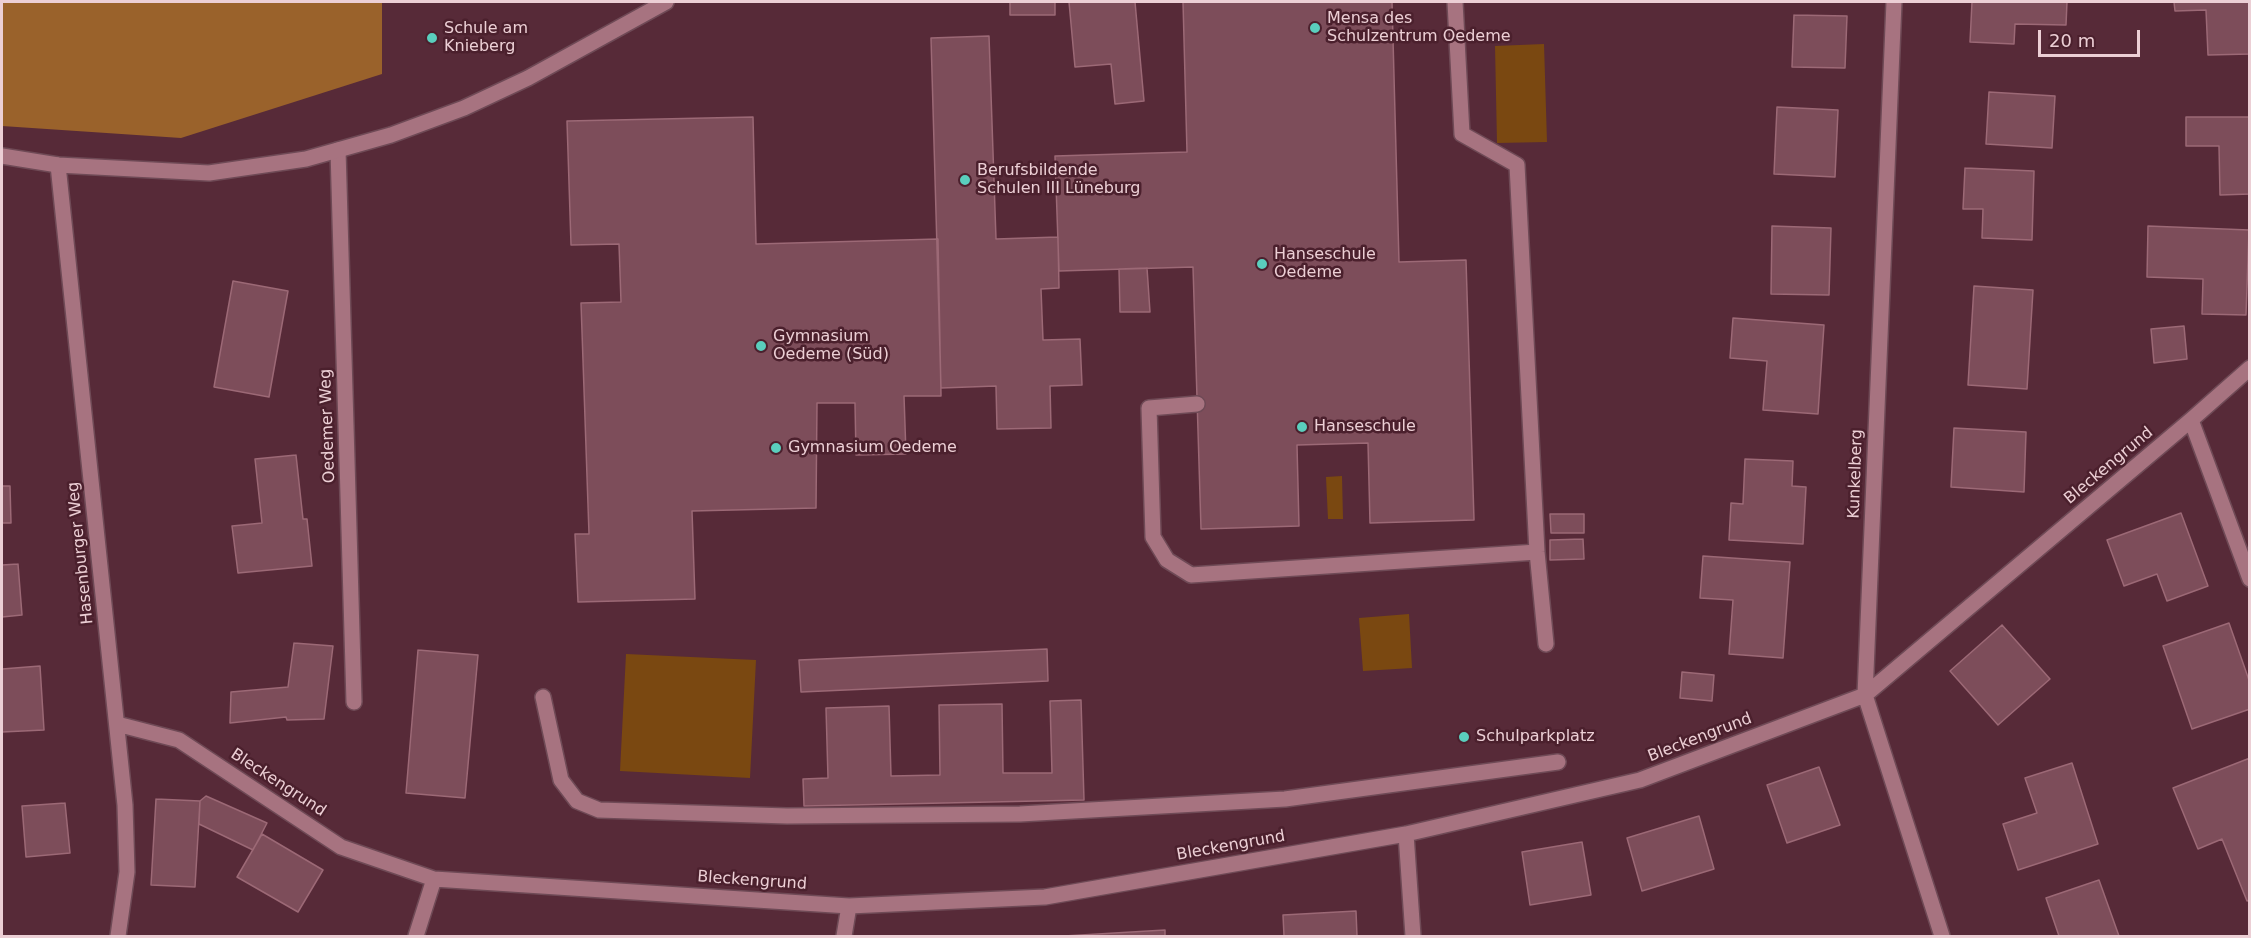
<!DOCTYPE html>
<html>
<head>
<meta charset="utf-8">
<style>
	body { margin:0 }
	#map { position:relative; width:2251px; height:938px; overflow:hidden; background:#572a38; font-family:"DejaVu Sans",sans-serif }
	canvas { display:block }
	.frame { position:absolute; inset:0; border:3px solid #eccfd5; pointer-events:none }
	.scale { position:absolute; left:2038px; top:30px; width:102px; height:27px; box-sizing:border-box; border:3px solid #eccfd5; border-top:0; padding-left:8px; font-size:18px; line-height:21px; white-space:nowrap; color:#eccfd5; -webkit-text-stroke:4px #4b202d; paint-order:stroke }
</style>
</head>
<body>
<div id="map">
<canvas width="2251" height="938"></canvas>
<div class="frame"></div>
<div class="scale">20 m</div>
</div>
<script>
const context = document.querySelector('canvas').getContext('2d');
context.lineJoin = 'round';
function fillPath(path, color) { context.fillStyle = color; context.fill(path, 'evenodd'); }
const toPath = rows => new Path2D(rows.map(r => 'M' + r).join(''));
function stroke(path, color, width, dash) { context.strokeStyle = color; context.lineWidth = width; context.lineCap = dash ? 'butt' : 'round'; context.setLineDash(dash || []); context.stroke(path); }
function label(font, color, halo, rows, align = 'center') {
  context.font = font + ' "DejaVu Sans",sans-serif'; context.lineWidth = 5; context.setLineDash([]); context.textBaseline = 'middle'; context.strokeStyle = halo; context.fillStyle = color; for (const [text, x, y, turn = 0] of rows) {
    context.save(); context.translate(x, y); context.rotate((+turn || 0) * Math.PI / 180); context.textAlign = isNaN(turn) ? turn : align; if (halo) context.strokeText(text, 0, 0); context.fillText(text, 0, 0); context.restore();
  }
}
fillPath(toPath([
	[1544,44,1547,142,1497,143,1495,46],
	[1342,476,1343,519,1328,519,1326,477],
	[1409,614,1412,668,1363,671,1359,618],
	[626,654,756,660,750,778,620,771]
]), '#7a4811');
fillPath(toPath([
	[2,2,382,2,382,74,181,138,2,126]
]), '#9a622b');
const building = toPath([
	[1010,2,1055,2,1055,15,1010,15,1010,2],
	[1069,2,1135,2,1144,101,1115,104,1111,64,1075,67,1069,2],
	[1183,2,1392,2,1399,262,1466,260,1474,520,1370,523,1368,443,1297,445,1299,526,1201,529,1193,267,1059,271,1055,156,1187,152,1183,2],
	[1972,2,2067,2,2066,25,2015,24,2014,44,1970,42,1972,2],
	[2174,2,2250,2,2250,54,2208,55,2206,10,2175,11,2174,2],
	[1794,15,1847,16,1845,68,1792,67,1794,15],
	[989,36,996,239,1058,237,1059,288,1041,289,1043,340,1080,339,1082,385,1050,386,1051,428,997,429,996,386,941,388,931,38,989,36],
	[1989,92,2055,96,2052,148,1986,144,1989,92],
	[1777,107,1838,110,1835,177,1774,174,1777,107],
	[753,117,756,244,938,239,941,396,904,396,906,454,856,455,855,403,817,403,816,508,692,511,695,599,578,602,575,534,589,534,581,303,621,302,619,244,571,245,567,121,753,117],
	[2186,117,2250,117,2250,194,2220,195,2219,146,2186,146,2186,117],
	[1965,168,2034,171,2032,240,1982,238,1983,209,1963,209,1965,168],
	[1772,226,1831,228,1829,295,1771,294,1772,226],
	[2148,226,2249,230,2246,315,2202,314,2203,279,2147,277,2148,226],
	[1147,268,1150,312,1120,312,1119,269,1147,268],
	[233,281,288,291,269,397,214,387,233,281],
	[1974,286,2033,290,2027,389,1968,385,1974,286],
	[1733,318,1824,325,1818,414,1763,410,1767,361,1730,358,1733,318],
	[2184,326,2187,359,2154,363,2151,329,2184,326],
	[1954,428,2026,432,2024,492,1951,487,1954,428],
	[296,455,303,519,307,519,312,566,238,573,232,526,262,523,255,459,296,455],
	[1745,459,1793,461,1792,486,1806,487,1803,544,1729,540,1731,503,1743,504,1745,459],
	[2,486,10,486,11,523,2,523,2,486],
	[2181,513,2208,586,2167,601,2157,574,2124,586,2107,540,2181,513],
	[1550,514,1584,514,1584,533,1551,533,1550,514],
	[1583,539,1584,559,1550,560,1550,540,1583,539],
	[1703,556,1790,562,1783,658,1729,654,1733,600,1700,598,1703,556],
	[18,564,22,615,2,617,2,565,18,564],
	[2229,623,2250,683,2250,709,2192,729,2163,646,2229,623],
	[2002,625,2050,679,1998,725,1950,671,2002,625],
	[294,643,333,646,324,719,287,720,286,717,230,723,231,692,288,687,294,643],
	[1047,649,1048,681,801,692,799,660,1047,649],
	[418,650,478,655,465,798,406,793,418,650],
	[40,666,44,730,2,732,2,669,40,666],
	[1682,672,1714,675,1712,701,1680,698,1682,672],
	[1081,700,1084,800,804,806,803,779,828,778,826,708,889,706,891,776,940,775,939,705,1002,704,1003,773,1052,773,1050,701,1081,700],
	[2250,758,2250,900,2247,901,2222,839,2198,849,2173,788,2250,758],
	[2072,763,2098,844,2018,870,2003,824,2037,813,2025,778,2072,763],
	[1819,767,1840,825,1787,843,1767,785,1819,767],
	[206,796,267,823,253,850,199,824,200,801,206,796],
	[156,799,200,801,195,887,151,885,156,799],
	[65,803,70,853,26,857,22,806,65,803],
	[1699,816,1714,869,1642,891,1627,838,1699,816],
	[262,834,323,870,298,912,237,877,262,834],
	[1582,842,1591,895,1530,905,1522,852,1582,842],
	[2099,880,2119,936,2059,936,2046,898,2099,880],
	[1356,911,1357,936,1284,936,1283,915,1356,911],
	[1165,930,1165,936,1064,936,1165,930]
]);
fillPath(building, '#7d4d5a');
stroke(building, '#9c6976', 1.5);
const service = toPath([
	[1455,2,1462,134,1517,165,1537,552,1546,644],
	[338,150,354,702],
	[1197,404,1149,408,1153,537,1167,560,1191,575,1537,552],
	[543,697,561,780,577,801,599,810,787,816,1020,814,1285,799,1558,762]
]);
const minor = toPath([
	[1894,2,1865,695,1942,936],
	[58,165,125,805,127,872,118,936],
	[2191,420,2250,579],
	[117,724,179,740,341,847,434,879,849,906,1045,897,1406,834,1640,780,1865,695,2191,420,2250,368],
	[1406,834,1413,936],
	[416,936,434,879],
	[844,936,849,906]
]);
const tertiary = toPath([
	[2,156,58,165,209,173,306,159,391,135,464,108,528,78,666,2]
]);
stroke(service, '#6f4a56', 18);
stroke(minor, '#6f4a56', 18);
stroke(tertiary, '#6f4a56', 18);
stroke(service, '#a77380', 15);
stroke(minor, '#a77380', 15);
stroke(tertiary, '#a77380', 15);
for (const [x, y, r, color] of [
	[1315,28,6,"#5acebd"],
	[432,38,6,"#5acebd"],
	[965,180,6,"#5acebd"],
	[1262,264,6,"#5acebd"],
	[761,346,6,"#5acebd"],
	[1302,427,6,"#5acebd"],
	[776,448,6,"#5acebd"],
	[1464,737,6,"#5acebd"]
]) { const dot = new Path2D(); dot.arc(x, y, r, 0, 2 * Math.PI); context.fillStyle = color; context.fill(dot); stroke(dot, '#4b202d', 2); }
label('16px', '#eccfd5', '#4b202d', [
	["Mensa des",1327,19],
	["Schulzentrum Oedeme",1327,37],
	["Schule am",444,29],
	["Knieberg",444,47],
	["Berufsbildende",977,171],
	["Schulen III Lüneburg",977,189],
	["Hanseschule",1274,255],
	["Oedeme",1274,273],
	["Gymnasium",773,337],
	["Oedeme (Süd)",773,355],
	["Hanseschule",1314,427],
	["Gymnasium Oedeme",788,448],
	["Schulparkplatz",1476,737]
], 'left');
label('16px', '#eccfd5', '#4b202d', [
	["Oedemer Weg",328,426,-92],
	["Bleckengrund",2109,466,-40],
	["Kunkelberg",1856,474,-88],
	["Hasenburger Weg",81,553,-96],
	["Bleckengrund",1700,738,-21],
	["Bleckengrund",278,783,33],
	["Bleckengrund",1231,846,-10],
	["Bleckengrund",752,881,4]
]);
</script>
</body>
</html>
